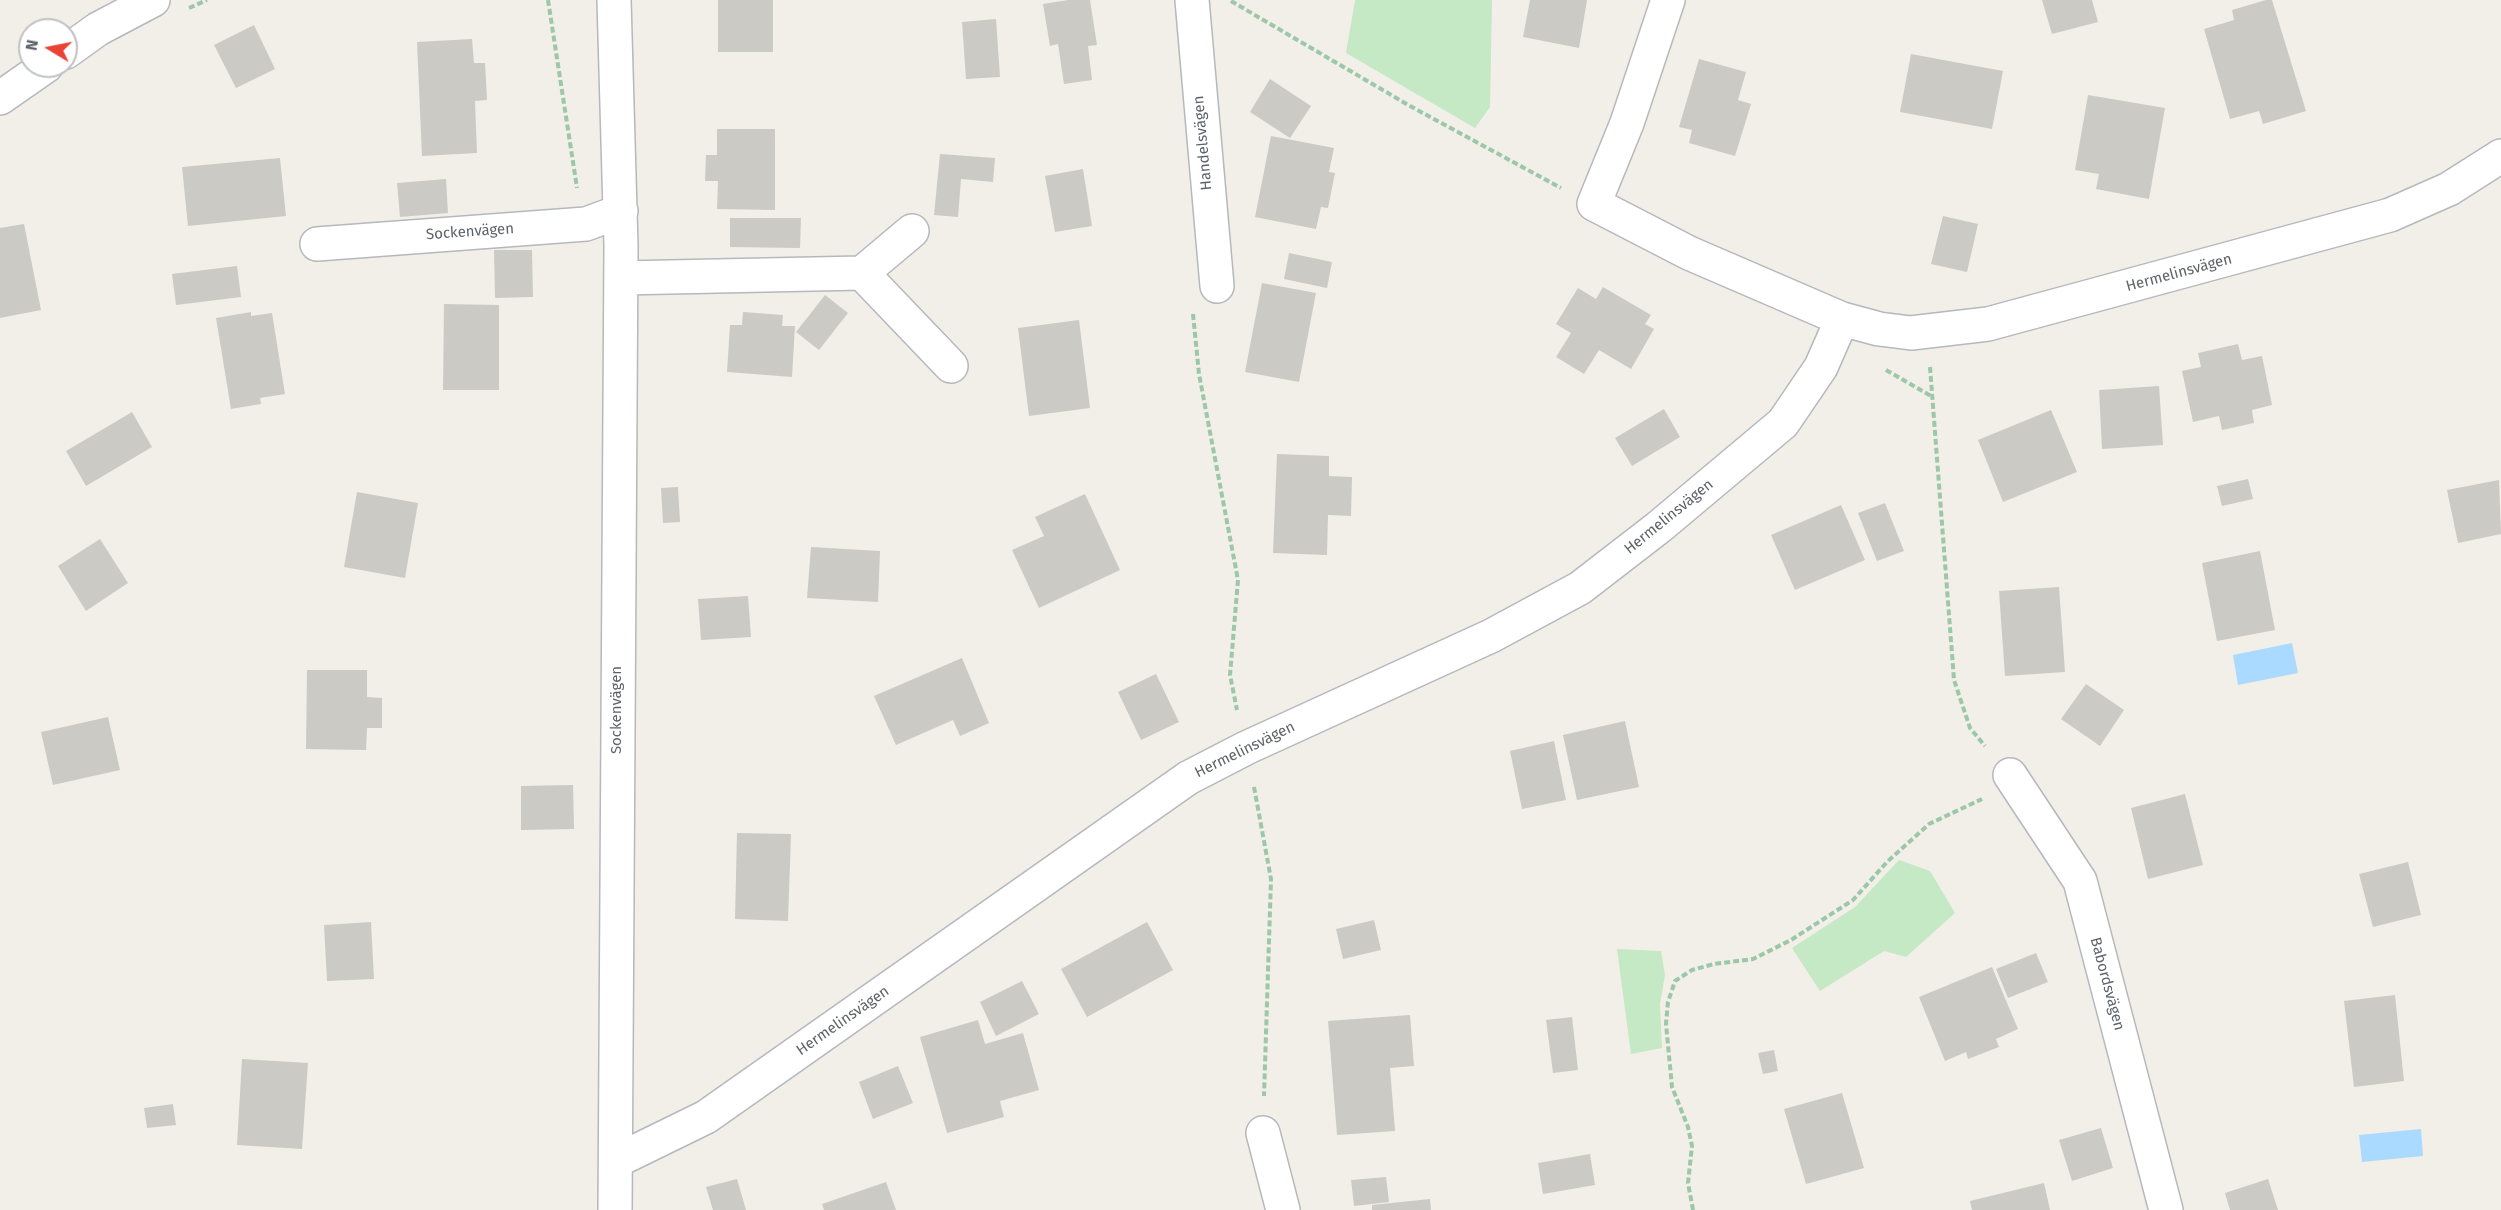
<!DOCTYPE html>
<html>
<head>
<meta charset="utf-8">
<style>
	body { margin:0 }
	#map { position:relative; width:2501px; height:1210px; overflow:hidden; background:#f1efe8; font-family:"Fira Sans",sans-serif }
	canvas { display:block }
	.north { position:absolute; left:18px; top:18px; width:60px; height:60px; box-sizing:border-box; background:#fff; border:2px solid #bfc1c3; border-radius:50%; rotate:280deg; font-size:16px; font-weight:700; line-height:24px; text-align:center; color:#5f6368 }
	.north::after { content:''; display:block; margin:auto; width:21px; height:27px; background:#ea4335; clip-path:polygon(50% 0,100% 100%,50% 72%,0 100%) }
</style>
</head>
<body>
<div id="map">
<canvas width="2501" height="1210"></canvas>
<div class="north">N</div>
</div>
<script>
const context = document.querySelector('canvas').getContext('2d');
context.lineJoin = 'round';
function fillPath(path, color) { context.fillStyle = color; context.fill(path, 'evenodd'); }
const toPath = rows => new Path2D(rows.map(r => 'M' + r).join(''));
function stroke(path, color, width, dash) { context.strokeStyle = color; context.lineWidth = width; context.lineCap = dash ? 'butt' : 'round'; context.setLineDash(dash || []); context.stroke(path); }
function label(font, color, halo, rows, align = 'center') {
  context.font = font + ' "Fira Sans",sans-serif'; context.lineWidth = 4.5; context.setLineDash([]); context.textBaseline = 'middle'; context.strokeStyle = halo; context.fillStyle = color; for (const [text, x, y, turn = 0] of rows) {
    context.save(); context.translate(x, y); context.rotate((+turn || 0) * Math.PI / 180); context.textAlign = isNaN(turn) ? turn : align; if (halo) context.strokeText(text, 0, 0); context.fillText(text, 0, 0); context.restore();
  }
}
fillPath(toPath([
	[1355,0,1492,0,1490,107,1475,128,1346,53],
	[1899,860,1930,871,1955,913,1906,957,1884,951,1820,991,1792,948,1855,907],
	[1617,949,1661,951,1665,975,1660,1004,1662,1048,1631,1054]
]), '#c5e8c5');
fillPath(toPath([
	[2292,643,2298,673,2238,685,2233,655],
	[2421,1129,2423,1156,2362,1162,2359,1135]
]), '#aadaff');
fillPath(toPath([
	[718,0,773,0,773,52,718,52],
	[1068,0,1090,0,1097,45,1088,46,1092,80,1064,84,1058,44,1050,46,1043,4],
	[1530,0,1587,0,1579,48,1523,37],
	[2042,0,2092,0,2098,22,2052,34],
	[2266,0,2272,0,2306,111,2263,124,2259,111,2230,119,2204,29,2234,20,2232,10],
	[996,19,1000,77,966,79,962,22],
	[254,25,275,69,236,88,214,45],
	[472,39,474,63,485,63,487,100,475,101,477,153,422,156,417,42],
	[1911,54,2003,71,1992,129,1900,112],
	[1699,59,1746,72,1738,100,1751,104,1735,156,1689,143,1692,130,1679,127],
	[1270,79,1311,106,1290,138,1250,112],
	[2088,95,2165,108,2149,199,2096,189,2099,174,2075,170],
	[717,129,775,129,775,210,717,209,718,181,705,181,706,155,717,155],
	[1271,136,1334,148,1329,172,1335,173,1328,208,1321,207,1316,229,1255,217],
	[940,154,995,158,993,182,961,179,958,217,934,215],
	[280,158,286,216,188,226,182,167],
	[1083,169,1092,226,1055,232,1045,176],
	[446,179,448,213,400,217,397,183],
	[1943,216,1978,224,1967,272,1931,264],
	[730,218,801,218,800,248,730,247],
	[24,224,41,310,0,318,0,228],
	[494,250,532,250,533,297,495,298],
	[1289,253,1332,262,1327,288,1284,279],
	[237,266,241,297,176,305,172,274],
	[1262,283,1316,293,1299,382,1245,372],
	[1603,287,1651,315,1645,324,1654,329,1631,369,1599,350,1584,374,1556,357,1571,333,1556,324,1578,288,1596,299],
	[825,295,848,313,819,350,796,332],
	[444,304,499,305,499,390,443,390],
	[251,312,251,316,272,313,285,394,260,398,261,404,231,409,216,318],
	[743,312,783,315,782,326,795,326,792,377,727,372,730,325,742,325],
	[1079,320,1090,408,1029,416,1018,328],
	[2238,344,2242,360,2262,356,2272,405,2252,410,2254,423,2222,430,2219,416,2193,422,2182,371,2201,367,2198,353],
	[2159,386,2163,445,2102,449,2099,390],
	[1664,409,1680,437,1632,466,1615,438],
	[2051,410,2077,472,2003,502,1978,440],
	[132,412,152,447,86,486,66,451],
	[1277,454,1329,456,1329,476,1352,477,1351,516,1328,515,1327,555,1273,553],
	[2248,479,2253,499,2222,506,2217,486],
	[2499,480,2501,534,2458,543,2447,490],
	[678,487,680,522,663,523,661,488],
	[357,492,418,503,405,578,344,567],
	[1085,494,1120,570,1039,608,1012,550,1044,536,1035,517],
	[1885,503,1904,551,1877,561,1858,513],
	[1841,505,1865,560,1795,590,1771,535],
	[100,539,128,583,86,611,58,566],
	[811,547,880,551,878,602,807,598],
	[2260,551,2275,630,2217,641,2202,563],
	[2059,587,2065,672,2005,676,1999,591],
	[748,596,751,637,701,640,698,599],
	[962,658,989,723,960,736,953,720,896,745,874,696],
	[307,670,367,670,367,697,382,698,382,728,367,728,366,750,306,749],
	[1156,674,1179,722,1141,740,1118,692],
	[2086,684,2124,710,2100,746,2061,719],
	[108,717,120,770,53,785,41,732],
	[1625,721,1639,787,1577,800,1563,735],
	[1554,741,1566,800,1522,809,1510,751],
	[573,785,574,829,521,830,521,786],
	[2185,794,2203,865,2148,879,2131,808],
	[737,833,791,834,788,921,735,919],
	[2408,862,2421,915,2373,927,2359,874],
	[1374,920,1381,950,1343,959,1336,929],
	[371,922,374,979,327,981,324,925],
	[1147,922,1173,970,1087,1017,1061,969],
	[2036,953,2048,982,2008,998,1996,969],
	[1992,967,2018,1029,1996,1039,1999,1047,1968,1059,1966,1052,1945,1061,1919,997],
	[1022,981,1039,1014,996,1036,980,1002],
	[2395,995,2404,1081,2354,1087,2344,1001],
	[1410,1015,1414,1066,1390,1068,1395,1131,1337,1135,1328,1021],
	[1572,1017,1578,1070,1553,1073,1546,1020],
	[978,1020,985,1044,1023,1033,1039,1090,1000,1101,1004,1117,947,1133,920,1037],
	[1774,1050,1778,1071,1763,1074,1758,1053],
	[242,1059,308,1063,302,1149,237,1145],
	[898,1066,913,1103,873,1119,859,1082],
	[1842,1093,1864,1168,1806,1184,1784,1109],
	[173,1104,176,1125,147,1128,144,1108],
	[2101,1128,2113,1168,2072,1181,2059,1140],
	[1590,1154,1595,1185,1543,1194,1538,1163],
	[1386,1177,1389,1202,1354,1206,1351,1180],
	[737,1179,746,1210,713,1210,706,1187],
	[2268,1179,2278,1210,2230,1210,2225,1193],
	[886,1182,896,1210,824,1210,822,1204],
	[2044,1183,2050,1210,1972,1210,1970,1201],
	[1430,1199,1431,1210,1372,1210,1372,1205]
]), '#cccac5');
const minor = toPath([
	[614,0,621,246,615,1210],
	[1192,0,1217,286],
	[1668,0,1627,123,1594,204,1689,253,1842,319],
	[66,52,98,29,153,0],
	[0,98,46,66],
	[317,244,586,224,621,211],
	[862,273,912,231],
	[621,278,862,273,951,366],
	[2010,775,2080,881,2166,1210],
	[1263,1133,1283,1210],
	[616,1161,706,1117,1188,778,1246,748,1491,636,1580,588,1659,527,1783,423,1821,367,1842,319,1879,329,1911,333,1988,324,2390,215,2449,189,2501,156]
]);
stroke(minor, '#b5b8bc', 36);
stroke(toPath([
	[548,0,577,188],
	[1231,1,1410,106,1561,188],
	[189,8,207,0],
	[1193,314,1199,374,1238,580,1230,675,1237,710],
	[1930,367,1954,680,1970,728,1985,746],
	[1886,370,1931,396],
	[1254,787,1271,879,1264,1096],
	[1693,1210,1688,1183,1692,1146,1688,1127,1672,1087,1666,1024,1668,1002,1675,981,1692,970,1714,964,1753,959,1791,940,1853,900,1887,862,1929,824,1982,799]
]), '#9cc7a9', 4, [6, 3]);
stroke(minor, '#fff', 33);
label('15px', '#5f6368', '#fff', [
	["Handelsvägen",1203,143,-95],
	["Sockenvägen",470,232,-4],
	["Hermelinsvägen",2179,273,-15],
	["Hermelinsvägen",1669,517,-39],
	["Sockenvägen",617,710,-90],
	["Hermelinsvägen",1245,750,-26],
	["Babordsvägen",2107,984,75],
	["Hermelinsvägen",843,1021,-35]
]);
</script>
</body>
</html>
